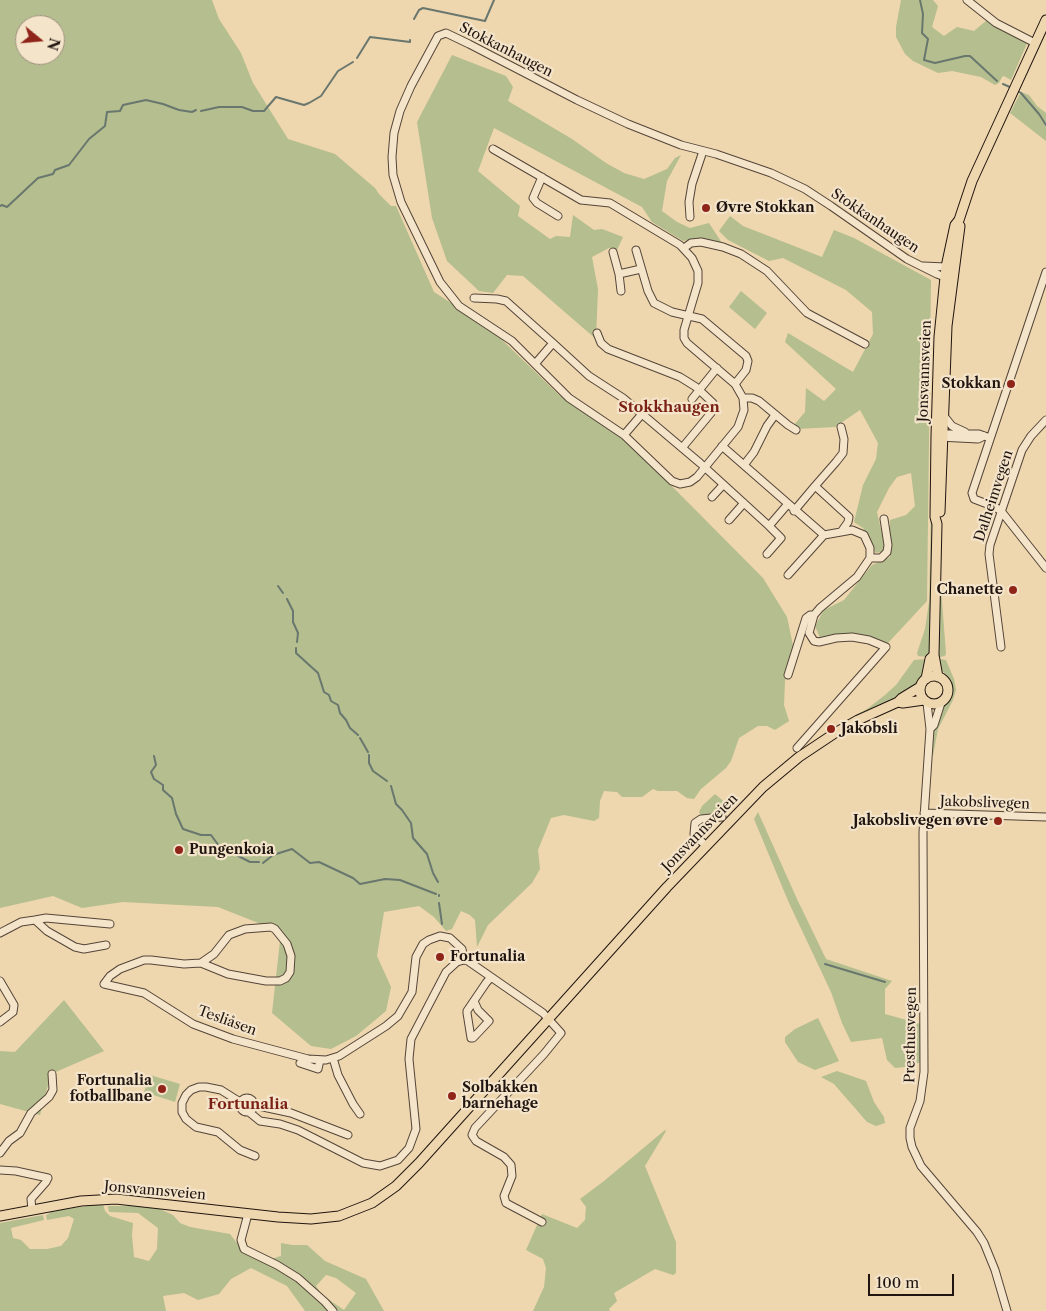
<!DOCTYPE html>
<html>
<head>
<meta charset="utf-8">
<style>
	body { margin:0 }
	#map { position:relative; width:1046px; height:1311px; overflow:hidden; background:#eed6ae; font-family:"Libre Caslon Text",serif }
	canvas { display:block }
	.north { position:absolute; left:15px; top:15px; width:50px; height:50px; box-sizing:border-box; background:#f4e4ca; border:1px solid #9f9180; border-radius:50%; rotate:107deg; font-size:14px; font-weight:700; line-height:20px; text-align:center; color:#201510 }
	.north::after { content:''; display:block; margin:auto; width:18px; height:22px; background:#8f2418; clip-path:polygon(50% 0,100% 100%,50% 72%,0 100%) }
	.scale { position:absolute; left:868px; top:1274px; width:86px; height:22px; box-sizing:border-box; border:2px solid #201510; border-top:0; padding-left:6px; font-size:15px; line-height:18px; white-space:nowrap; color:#201510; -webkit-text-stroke:4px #f4e4ca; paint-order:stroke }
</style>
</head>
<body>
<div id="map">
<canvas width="1046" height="1311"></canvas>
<div class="north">N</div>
<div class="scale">100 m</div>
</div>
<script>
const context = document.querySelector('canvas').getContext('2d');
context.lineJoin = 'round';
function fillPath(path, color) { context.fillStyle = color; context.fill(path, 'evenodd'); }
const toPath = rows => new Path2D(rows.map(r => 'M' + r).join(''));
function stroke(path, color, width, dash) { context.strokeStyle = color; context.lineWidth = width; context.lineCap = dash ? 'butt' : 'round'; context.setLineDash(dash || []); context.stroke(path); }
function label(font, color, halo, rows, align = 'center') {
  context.font = font + ' "Libre Caslon Text",serif'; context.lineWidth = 4.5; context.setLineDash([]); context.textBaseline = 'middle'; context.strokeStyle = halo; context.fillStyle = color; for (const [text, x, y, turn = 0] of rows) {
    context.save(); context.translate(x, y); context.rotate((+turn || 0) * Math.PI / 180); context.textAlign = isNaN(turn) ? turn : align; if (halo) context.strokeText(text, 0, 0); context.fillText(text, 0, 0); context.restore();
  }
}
fillPath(toPath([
	[0,0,212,0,219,19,241,53,253,83,288,139,335,154,375,188,379,194,391,206,396,206,434,292,470,315,498,336,559,395,630,444,763,578,787,617,794,650,785,681,784,705,789,721,775,730,767,726,758,726,739,738,731,761,726,768,701,789,694,799,687,798,677,791,658,791,653,789,642,797,622,797,617,792,604,791,600,801,599,818,594,821,564,815,551,818,538,850,540,869,532,883,488,925,477,947,475,920,470,915,461,911,452,929,446,931,434,917,419,906,384,912,377,956,391,987,386,1011,356,1036,331,1049,311,1046,272,1013,281,932,218,907,123,902,82,908,53,896,0,908],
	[25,25,55,25,55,55,25,55],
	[901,0,933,0,938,6,932,27,944,36,957,27,974,31,987,20,1028,41,1011,80,1004,76,1002,77,999,83,995,85,981,77,952,71,938,73,913,61,905,54,896,37,896,27],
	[452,55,506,76,513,87,508,101,572,139,606,163,624,173,644,179,667,169,675,158,681,155,667,181,662,211,677,222,690,228,709,223,722,243,701,238,683,241,652,222,642,207,494,128,478,171,520,206,518,216,550,239,556,236,570,237,573,215,594,230,602,229,623,237,617,250,609,248,592,257,598,289,596,339,523,276,507,275,493,293,479,291,447,261,432,218,417,122],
	[1021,92,1029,95,1037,106,1046,113,1046,141,1010,113],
	[730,216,743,226,822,257,834,230,854,238,931,280,927,601,888,643,863,636,845,634,820,638,815,626,824,610,844,600,872,565,890,557,890,520,906,515,915,506,911,473,897,477,889,488,877,512,885,548,881,552,876,553,863,528,854,522,863,485,876,459,878,443,860,410,835,427,797,429,794,425,805,412,806,388,824,401,836,389,785,342,788,333,853,372,873,334,872,312,846,290,783,258,769,261,728,240,719,231],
	[741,291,767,313,755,329,729,307],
	[935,335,936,345,929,656,921,677,909,690,898,698,859,716,845,721,867,709,885,695,896,685,914,660,927,659,927,657,918,656,917,653,925,629,929,602],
	[941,589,946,653,945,656,940,657,940,659,946,660,954,679,956,690,953,700,938,729,933,756,932,742,935,726,941,711,950,698,952,691,951,682,941,669,938,660,938,599],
	[715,794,727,804,727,809,718,815,701,815,699,812,702,806],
	[758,812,797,899,826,959,892,981,885,989,885,1014,921,1024,921,1062,905,1067,895,1068,887,1060,882,1038,851,1042,842,1023,831,992,789,903,754,819],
	[64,1000,104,1051,51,1074,40,1115,0,1104,0,1051,15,1052],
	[818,1018,839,1061,815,1070,798,1062,785,1042,785,1037,795,1029],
	[837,1071,866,1081,874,1102,884,1117,885,1123,876,1126,867,1122,834,1084,821,1077],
	[150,1075,180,1084,175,1102,144,1092],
	[665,1130,666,1131,645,1166,676,1242,676,1273,673,1275,655,1269,614,1293,617,1301,609,1309,610,1311,533,1311,544,1287,546,1268,543,1259,526,1250,542,1214,577,1228,585,1220,586,1207,580,1199,604,1181],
	[103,1204,105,1211,110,1216,133,1223,132,1235,134,1257,149,1261,157,1249,158,1228,138,1213,109,1212,108,1206,134,1206,160,1209,173,1215,180,1223,190,1227,230,1234,240,1247,264,1261,281,1256,281,1243,292,1245,307,1245,325,1261,366,1279,384,1311,305,1311,287,1286,251,1268,231,1279,219,1294,198,1300,184,1293,163,1296,166,1311,0,1311,0,1223,43,1215,44,1220,11,1228,13,1238,21,1240,30,1249,47,1249,61,1246,68,1238,74,1219,69,1216,47,1220,46,1215,49,1214,50,1211],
	[326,1275,336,1278,356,1293,344,1310,322,1295,316,1286]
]), '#b4be8e');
stroke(toPath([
	[920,0,923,14,922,33,928,39,924,60,935,63,965,56,970,56,997,81],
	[414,19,419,10,423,8,485,21,494,0],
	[357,58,370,37,410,42,410,40],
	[1003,84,1012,88],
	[1016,90,1021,93,1039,114,1046,125],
	[201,111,219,107,242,107,253,111,264,111,276,97,304,105,309,103,321,96,338,71,353,62],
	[0,206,2,205,7,207,38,178,53,174,55,170,69,165,89,139,105,126,107,112,120,111,123,105,146,100,163,104,179,110,192,112,196,110],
	[278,586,283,593],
	[287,599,293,611,293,622,298,633,297,642],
	[296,648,296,653,318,673,324,692,329,695,331,701,338,705,340,713,346,720,350,728,358,735],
	[360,738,368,752],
	[369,755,369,763,373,771,387,781],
	[154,756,156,765,151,772,154,779,163,785,163,790,172,798,176,814,183,829,201,835,211,835,219,846,250,862,259,862],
	[391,786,396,804,402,810,411,823,413,838,427,854,433,873,438,882],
	[263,863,273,855,292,849,310,863,319,862,353,878,360,884,385,879,400,880,436,894],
	[439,895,439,896],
	[439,903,442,924],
	[825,964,885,982]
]), '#69776e', 2);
const minor = toPath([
	[967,0,996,23,1035,43],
	[493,149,581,200,610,203,680,245,692,258,698,271,698,283,684,330,684,338,687,343,735,384,743,398,744,410,738,427,697,477,690,482,680,484,672,481,624,435,569,398,512,341,459,306,440,282,401,202,393,175,392,157,394,133,400,111,411,86,438,36,446,33,469,44,577,100,628,124,681,145,716,154,771,173,805,189,831,206,907,259,937,274,945,277,948,275],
	[542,177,533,198,537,203,558,216],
	[690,217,689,202,692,184,703,151],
	[684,248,691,243,701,242,723,247,741,254,767,271,807,313,865,344],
	[636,250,648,291,654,303,672,312,702,319,746,356,748,361,746,370,735,384],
	[613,252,619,274,621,291],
	[923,266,946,267,949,270],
	[1046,272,972,493,974,499,995,507,1001,511,1046,568],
	[619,274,641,269],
	[474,298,497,299,506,301,553,343],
	[597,333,601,343,608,349,680,377,696,387,713,403,714,407,711,413,682,448],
	[535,364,553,343,589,376,623,398,642,414],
	[743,398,752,398,759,401,788,425,796,430],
	[692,399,717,368],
	[944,416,952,426,965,432],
	[624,435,642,414,700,463,769,526],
	[939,435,944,434,979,434,990,438],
	[939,437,978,439,984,436],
	[722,446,824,535,788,575],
	[744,465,754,452,767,426,775,415],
	[815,486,836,462,843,453,844,439,841,427],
	[712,497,723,485],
	[794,511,815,486,849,517,848,522,841,532,824,535],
	[729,520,744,503],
	[767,554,781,538,769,526,787,505],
	[870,558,881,558,887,552,888,545,884,519],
	[1001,647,989,554,990,545,1022,450,1031,436,1046,420],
	[788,675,806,618,810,615,814,615,820,608,857,577,870,558,870,548,864,535,852,530,841,532],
	[927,703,930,729,923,832,924,1072,920,1101,910,1128,910,1138,912,1147,921,1166,977,1232,984,1243,995,1270,1007,1311],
	[930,729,934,725,941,703],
	[797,748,886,647,869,640,852,637,836,638,819,642,814,641,809,633,814,615],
	[924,813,1046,817],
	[706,846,694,834,695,823,701,819,722,817],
	[35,920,46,918,110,924],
	[0,933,21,922,35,920,47,931,75,947,84,949,106,945],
	[201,963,228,974,266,981,280,981,286,978,290,972,291,956,287,944,275,929,271,927,245,929,229,935,214,954,201,963,184,964,151,960,144,960,120,969,110,976,104,984,144,993,193,1024,233,1039,308,1059,326,1060,339,1056,386,1026,398,1016,412,992,416,957,423,944,429,940,440,936,450,938,462,949,464,960],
	[0,981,14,1005,13,1012,0,1022],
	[474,1001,478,1010,489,1021,473,1038,471,1038,467,1013,467,1011,486,983,491,977],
	[333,1058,338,1075,353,1104,360,1114],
	[300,1063,318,1069,320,1060],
	'240 1105a7 7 0 1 1 14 0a7 7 0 1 1-14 0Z',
	[240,1102,221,1090,206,1087,199,1087,191,1090,186,1095,182,1103,182,1112,186,1119,196,1127,218,1132,240,1150,255,1156],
	[254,1105,291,1113,348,1135],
	[249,1112,260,1121,280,1124,298,1130,363,1163,380,1166,398,1160,409,1148,416,1129,409,1059,411,1039,446,972,457,962,464,960,468,961,543,1013,561,1033,544,1054,475,1128,472,1135,476,1141,504,1157,511,1165,512,1176,504,1196,506,1203,542,1222],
	[0,1153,9,1141,20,1133,31,1113,49,1097,53,1090,52,1074],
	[0,1170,16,1171,48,1178,46,1182,31,1199,32,1210],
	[248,1214,241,1240,244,1249,277,1265,298,1278,325,1302,333,1311]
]);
const major = toPath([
	[940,512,947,326,960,226],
	'920 690a14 14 0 1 1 28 0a14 14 0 1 1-28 0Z',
	[938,677,934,655,937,524,935,517,936,436,939,337,946,267,955,225,959,220,972,181,1046,20],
	[926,679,930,659,934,655],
	[898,702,903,703,924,700],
	[0,1216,81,1201,116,1199,278,1217,311,1219,339,1216,372,1203,396,1186,419,1163,667,887,763,787,799,757,835,733,858,720,898,702,902,698,920,687]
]);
stroke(minor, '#544538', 9);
stroke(major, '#201510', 11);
stroke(minor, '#f4e4ca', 7);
stroke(major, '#eed6ae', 9);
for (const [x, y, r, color] of [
	[706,208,5,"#8f2418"],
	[1011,384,5,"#8f2418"],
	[1013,590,5,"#8f2418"],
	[831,729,5,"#8f2418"],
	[998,821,5,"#8f2418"],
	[179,850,5,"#8f2418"],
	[440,957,5,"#8f2418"],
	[162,1089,5,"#8f2418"],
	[452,1096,5,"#8f2418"]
]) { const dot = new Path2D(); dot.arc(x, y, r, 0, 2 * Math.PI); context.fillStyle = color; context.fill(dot); stroke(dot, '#f4e4ca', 2); }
label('14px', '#201510', '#f4e4ca', [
	["Stokkanhaugen",506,50,27],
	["Stokkanhaugen",875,221,34],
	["Jonsvannsveien",925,371,-88],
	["Dalheimvegen",994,496,-72],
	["Jakobslivegen",985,803,2],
	["Jonsvannsveien",700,833,-46],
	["Tesliåsen",227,1021,20],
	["Presthusvegen",911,1035,-89],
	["Jonsvannsveien",155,1191,5]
]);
label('bold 14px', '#201510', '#f4e4ca', [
	["Øvre Stokkan",716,208],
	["Stokkan",1001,384,"right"],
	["Chanette",1003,590,"right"],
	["Jakobsli",841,729],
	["Jakobslivegen øvre",988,821,"right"],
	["Pungenkoia",189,850],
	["Fortunalia",450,957],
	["Fortunalia",152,1081,"right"],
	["fotballbane",152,1097,"right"],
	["Solbakken",462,1088],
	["barnehage",462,1104]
], 'left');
label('bold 15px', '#7a1f14', '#f4e4ca', [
	["Stokkhaugen",669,408],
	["Fortunalia",248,1105]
]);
</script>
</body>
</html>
